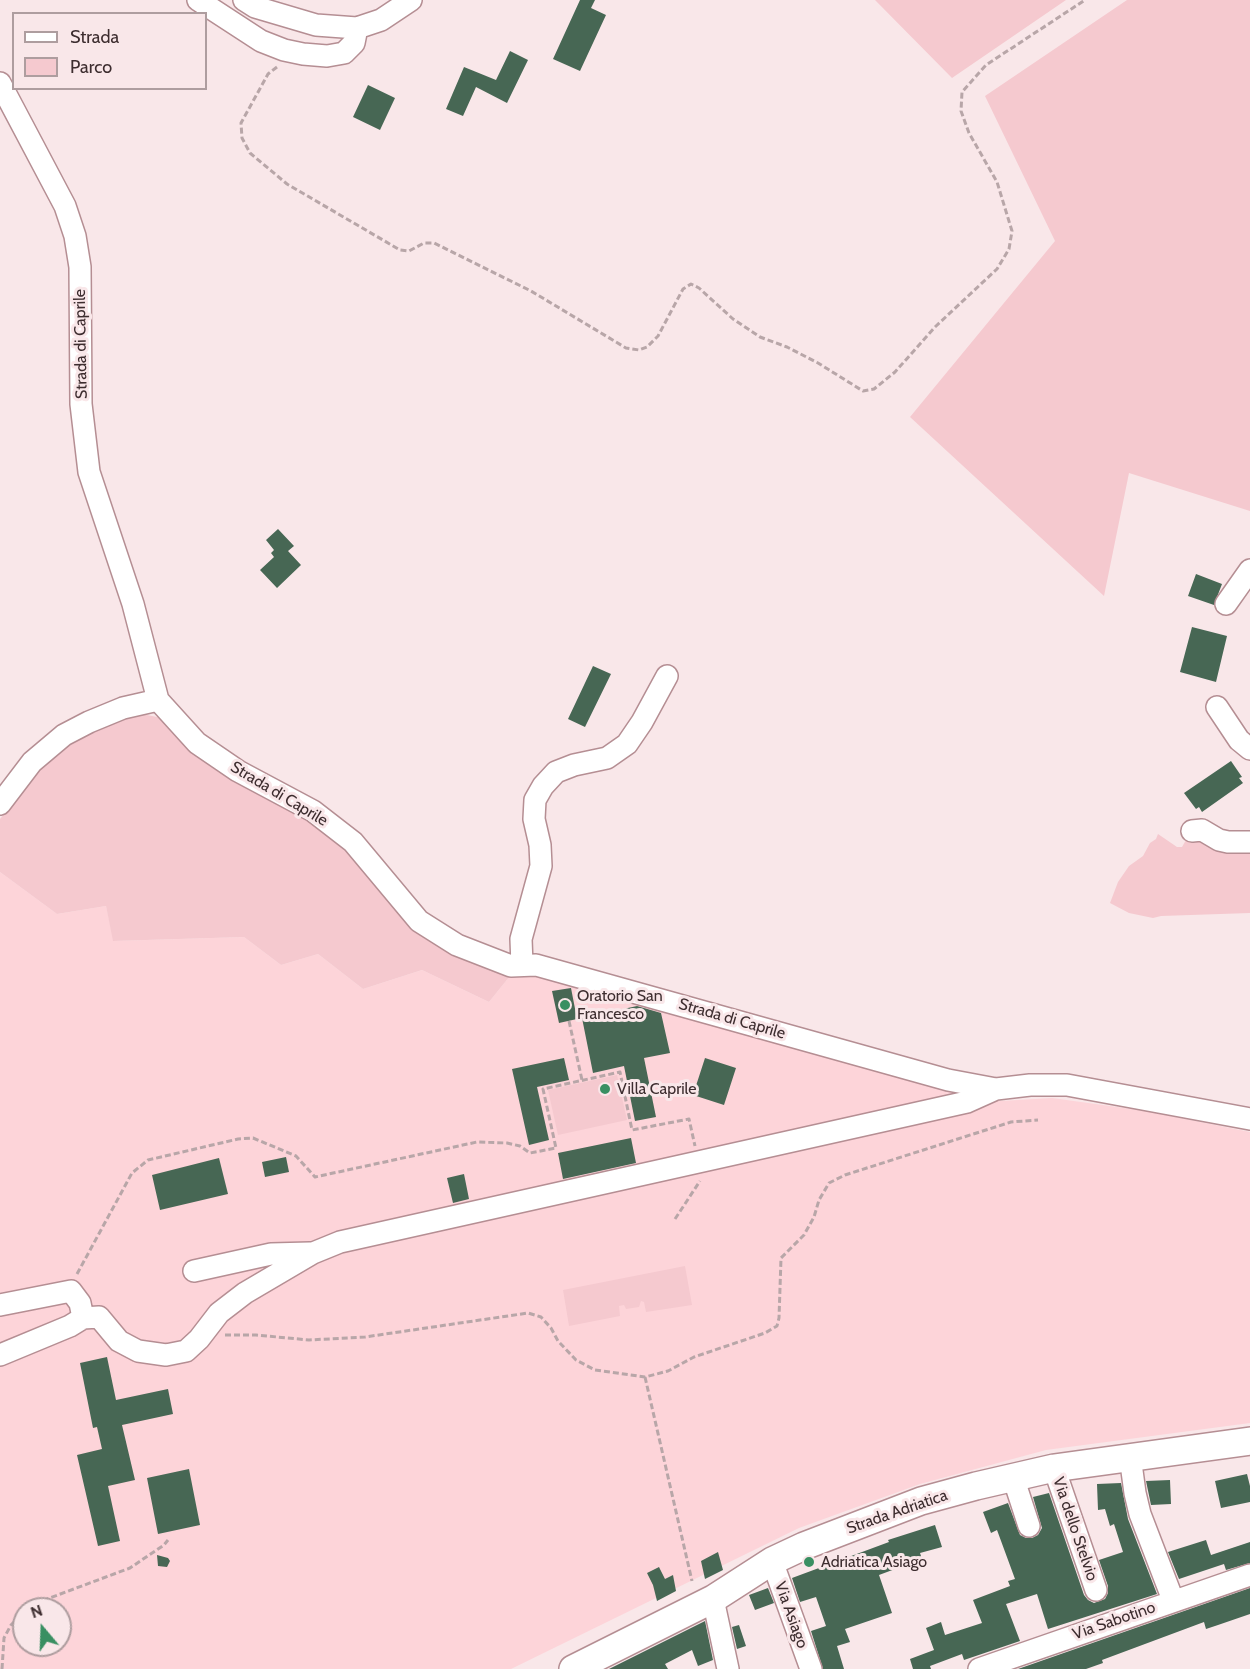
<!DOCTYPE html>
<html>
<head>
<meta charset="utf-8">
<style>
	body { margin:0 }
	#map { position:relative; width:1250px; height:1669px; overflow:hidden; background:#f9e7e9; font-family:Cabin,sans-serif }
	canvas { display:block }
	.legend { position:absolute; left:12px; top:12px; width:195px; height:78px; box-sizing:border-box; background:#f9e7e9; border:2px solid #ae9d9f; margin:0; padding:8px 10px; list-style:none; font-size:18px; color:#3d2d2f }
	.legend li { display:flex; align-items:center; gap:12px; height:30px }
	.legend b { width:30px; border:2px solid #ae9d9f }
	.north { position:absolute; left:12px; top:1597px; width:60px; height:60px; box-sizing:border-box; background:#f9e7e9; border:2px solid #ae9d9f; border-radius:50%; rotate:341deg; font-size:16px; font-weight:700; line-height:24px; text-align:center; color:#3d2d2f }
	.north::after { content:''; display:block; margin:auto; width:21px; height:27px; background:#398f62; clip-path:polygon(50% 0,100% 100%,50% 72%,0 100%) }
</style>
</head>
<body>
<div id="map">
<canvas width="1250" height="1669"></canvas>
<ul class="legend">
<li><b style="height:8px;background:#fff"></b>Strada</li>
<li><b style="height:16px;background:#f5c9cf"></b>Parco</li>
</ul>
<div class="north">N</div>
</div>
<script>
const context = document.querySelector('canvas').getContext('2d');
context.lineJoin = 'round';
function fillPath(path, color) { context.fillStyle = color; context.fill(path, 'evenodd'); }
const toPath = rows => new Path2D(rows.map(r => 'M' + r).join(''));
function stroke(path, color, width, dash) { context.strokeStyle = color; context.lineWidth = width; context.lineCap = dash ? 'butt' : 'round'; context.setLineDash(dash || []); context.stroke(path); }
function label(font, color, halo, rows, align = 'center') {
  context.font = font + ' Cabin,sans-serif'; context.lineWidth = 6; context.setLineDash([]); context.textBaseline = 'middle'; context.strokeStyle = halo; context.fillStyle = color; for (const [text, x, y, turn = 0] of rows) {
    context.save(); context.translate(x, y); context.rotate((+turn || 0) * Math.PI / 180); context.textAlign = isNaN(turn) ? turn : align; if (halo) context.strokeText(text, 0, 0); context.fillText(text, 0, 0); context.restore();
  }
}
fillPath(toPath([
	[0,872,57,914,106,906,114,941,244,937,281,965,318,954,363,989,422,970,489,1002,510,976,538,973,664,1005,1001,1101,1052,1098,1146,1111,1250,1132,1250,1423,1046,1450,920,1484,799,1528,511,1669,0,1669],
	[24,1609,60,1609,60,1645,24,1645]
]), '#fdd4d9');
fillPath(toPath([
	[875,0,1066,0,952,78],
	[1127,0,1250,0,1250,511,1129,473,1104,596,910,417,1055,241,985,96],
	[142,714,162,718,180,740,207,761,317,824,349,851,381,891,510,976,489,1002,422,970,363,989,318,954,281,965,244,937,113,941,106,906,57,914,0,872,0,819,33,777,59,750,80,735,123,719],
	[1158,834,1177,847,1182,847,1186,840,1197,837,1250,845,1250,913,1161,916,1153,918,1129,913,1110,903,1118,882,1129,866,1143,856,1150,843,1156,839],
	[617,1075,627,1120,558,1135,548,1090],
	[685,1266,692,1305,646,1312,644,1302,641,1301,639,1307,626,1309,624,1305,619,1306,620,1316,569,1326,563,1290]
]), '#f5c9cf');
fillPath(toPath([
	[580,0,595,0,591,8,606,15,580,71,553,59],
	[510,51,528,60,507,103,476,87,463,116,446,109,464,67,496,80],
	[368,85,395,98,380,130,353,117],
	[278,529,294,546,288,551,301,565,277,588,260,570,274,557,271,553,274,550,266,540],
	[1196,574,1222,584,1214,605,1188,596],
	[1192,627,1227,636,1216,682,1180,672],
	[593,666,611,674,585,727,568,719],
	[1231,761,1242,777,1239,778,1243,783,1202,812,1199,807,1196,809,1184,793],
	[571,988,577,1019,559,1023,552,991],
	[637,1006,661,1013,670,1053,644,1058,656,1117,635,1121,624,1066,593,1073,582,1018],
	[564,1058,569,1080,537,1087,549,1140,529,1145,512,1069],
	[705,1058,736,1068,724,1105,693,1095],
	[631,1138,636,1163,563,1179,558,1153],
	[286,1157,289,1172,265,1177,262,1162],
	[219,1158,228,1194,160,1210,152,1175],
	[464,1174,469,1199,453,1203,447,1178],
	[107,1357,116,1400,168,1389,173,1414,122,1425,135,1480,108,1486,120,1541,98,1546,77,1455,102,1449,97,1427,93,1428,80,1363],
	[189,1469,200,1525,158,1534,147,1478],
	[1247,1474,1250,1486,1250,1502,1221,1508,1215,1481],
	[1170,1480,1171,1504,1151,1505,1146,1481],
	[1121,1483,1128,1519,1157,1594,1048,1629,1037,1594,1006,1604,1020,1641,964,1660,962,1654,930,1666,931,1669,913,1669,910,1659,934,1650,926,1628,941,1622,945,1635,982,1623,973,1600,1010,1586,1008,1581,1015,1579,997,1530,991,1533,983,1512,1008,1503,1020,1535,1026,1538,1032,1538,1038,1535,1042,1528,1033,1497,1049,1493,1084,1595,1088,1600,1094,1603,1105,1599,1108,1593,1108,1586,1099,1560,1123,1552,1114,1524,1110,1526,1105,1509,1098,1510,1097,1484],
	[935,1525,942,1547,920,1553,922,1559,879,1575,892,1613,845,1629,850,1642,837,1646,844,1669,823,1669,811,1631,826,1626,816,1597,800,1602,792,1578,889,1542,888,1540],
	[1206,1540,1211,1555,1250,1542,1250,1563,1226,1570,1224,1564,1179,1579,1168,1552],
	[718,1552,723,1570,705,1579,701,1561],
	[157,1555,168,1558,170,1561,167,1567,158,1566],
	[659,1567,665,1579,673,1575,676,1591,657,1601,653,1585,647,1573],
	[768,1588,774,1603,755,1610,749,1595],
	[1250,1588,1250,1614,1218,1625,1206,1629,1204,1622,1102,1660,1103,1663,1086,1669,1018,1669],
	[705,1621,713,1660,698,1666,692,1650,665,1664,668,1669,609,1669],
	[739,1625,746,1646,737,1649,732,1627]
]), '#476754');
const minor = toPath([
	[198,0,261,41,284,50,303,54,327,56,344,53,354,43,357,28],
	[244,0,255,7,316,25,357,28,381,20,411,0],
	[0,83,65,206,75,236,80,267,81,404,89,472,133,604,158,700,197,743,238,771,313,811,353,842,419,921,457,945,511,966,536,965,948,1080,996,1089,1030,1085,1067,1085,1250,1119],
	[1226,604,1250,570],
	[1217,707,1239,740,1250,749],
	[0,804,32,762,64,735,89,722,123,708,158,700],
	[1192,831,1202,830,1219,840,1228,842,1250,842],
	[522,965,521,939,541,866,540,845,534,819,535,800,543,786,556,772,574,765,607,758,627,744,642,722,667,676],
	[194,1271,271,1254,310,1253],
	[0,1305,71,1291,80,1303,83,1318],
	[0,1355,70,1326,83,1318,99,1317,119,1341,138,1351,166,1355,186,1351,199,1339,219,1313,245,1293,313,1253,340,1242,967,1102,996,1089],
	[1130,1456,1135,1493,1140,1514,1173,1600],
	[1054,1468,1096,1590],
	[1013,1477,1029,1526],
	[772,1561,811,1669],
	[713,1599,728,1669],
	[979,1669,1250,1575]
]);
const major = toPath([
	[573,1669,713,1599,772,1561,804,1546,921,1501,976,1486,1054,1468,1250,1441]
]);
stroke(minor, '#b58e93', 24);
stroke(major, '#b58e93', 30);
stroke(toPath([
	[277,67,268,74,241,123,242,138,250,153,287,184,400,250,409,251,424,243,434,243,531,291,626,348,639,350,647,347,658,336,683,289,691,284,699,288,733,319,760,337,787,347,818,363,863,391,874,389,895,372,935,327,997,269,1009,249,1012,231,997,182,969,133,961,111,962,92,986,65,1085,0],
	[569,1021,582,1080],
	[675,1219,700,1181],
	[77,1274,132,1173,148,1160,238,1139,253,1138,296,1156,315,1177,477,1142,507,1143,520,1146,530,1153,556,1148,543,1089,620,1072,632,1130,689,1119,695,1146],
	[225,1335,256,1335,309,1340,365,1337,528,1313,541,1317,551,1328,558,1341,576,1360,595,1370,645,1377,668,1371,694,1357,765,1333,777,1326,779,1318,781,1258,804,1235,814,1217,819,1200,829,1183,845,1175,1011,1122,1038,1120],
	[645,1377,692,1581],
	[27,1609,39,1602,130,1568,164,1545,168,1540],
	[2,1669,4,1638,11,1625,24,1612]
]), '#b8a6a8', 3, [6, 3]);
stroke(minor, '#fff', 21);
stroke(major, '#fff', 27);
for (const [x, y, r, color] of [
	[565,1005,6,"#398f62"],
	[605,1089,6,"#398f62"],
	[809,1562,6,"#398f62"]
]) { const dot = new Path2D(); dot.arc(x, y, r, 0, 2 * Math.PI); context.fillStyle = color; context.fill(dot); stroke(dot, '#f9e7e9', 2); }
label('16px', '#3d2d2f', '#f9e7e9', [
	["Strada di Caprile",81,344,-91],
	["Strada di Caprile",279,794,31],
	["Strada di Caprile",732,1019,16],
	["Strada Adriatica",897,1512,-19],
	["Via dello Stelvio",1075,1529,71],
	["Via Asiago",791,1615,70],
	["Via Sabotino",1114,1621,-19]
]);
label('16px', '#3d2d2f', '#f9e7e9', [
	["Oratorio San",577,996],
	["Francesco",577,1014],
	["Villa Caprile",617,1089],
	["Adriatica Asiago",821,1562]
], 'left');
</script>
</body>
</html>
